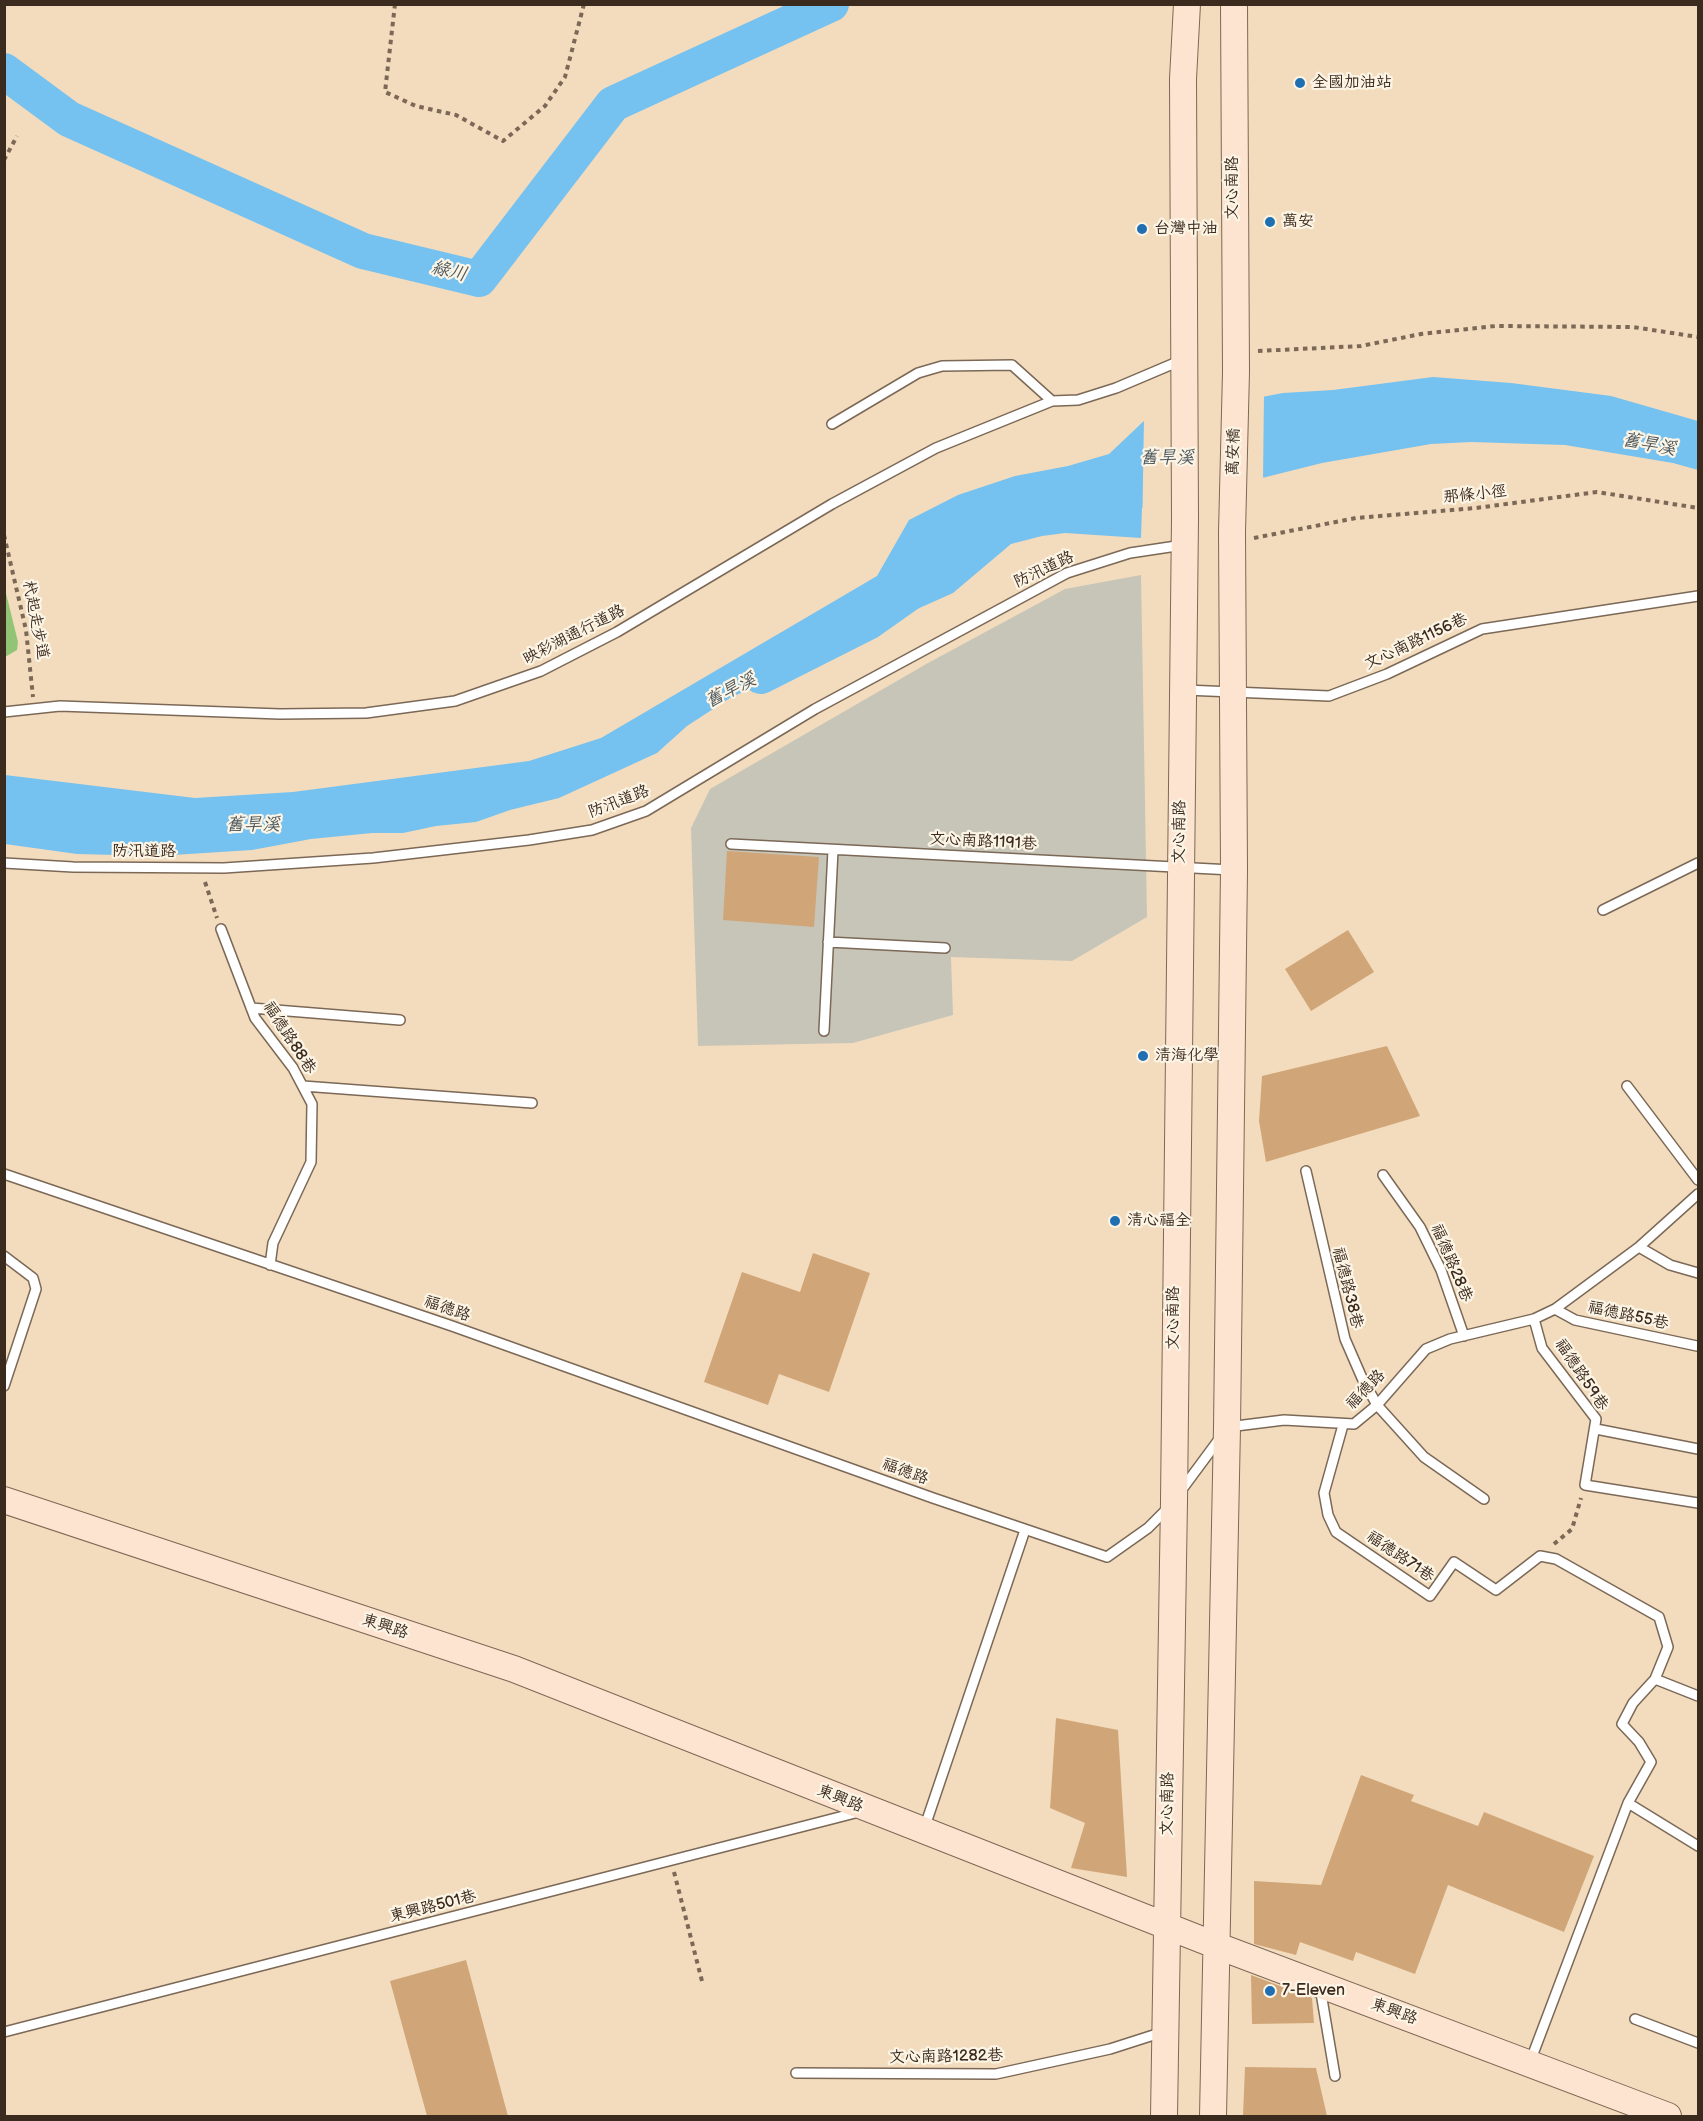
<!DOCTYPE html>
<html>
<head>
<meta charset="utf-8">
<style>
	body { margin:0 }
	#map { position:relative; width:1703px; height:2121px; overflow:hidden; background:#f3dcbd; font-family:"Balsamiq Sans",sans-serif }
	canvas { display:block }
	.frame { position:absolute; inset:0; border:6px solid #3b2a1e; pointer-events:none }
</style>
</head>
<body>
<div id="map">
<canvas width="1703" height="2121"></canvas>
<div class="frame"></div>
</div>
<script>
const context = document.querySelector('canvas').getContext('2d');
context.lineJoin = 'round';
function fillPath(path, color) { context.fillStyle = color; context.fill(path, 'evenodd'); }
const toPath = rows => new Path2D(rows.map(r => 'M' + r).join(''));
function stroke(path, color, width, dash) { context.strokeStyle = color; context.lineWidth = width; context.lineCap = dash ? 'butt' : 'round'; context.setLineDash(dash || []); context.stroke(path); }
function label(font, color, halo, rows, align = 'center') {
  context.font = font + ' "Balsamiq Sans","LXGW WenKai TC",sans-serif'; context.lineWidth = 4.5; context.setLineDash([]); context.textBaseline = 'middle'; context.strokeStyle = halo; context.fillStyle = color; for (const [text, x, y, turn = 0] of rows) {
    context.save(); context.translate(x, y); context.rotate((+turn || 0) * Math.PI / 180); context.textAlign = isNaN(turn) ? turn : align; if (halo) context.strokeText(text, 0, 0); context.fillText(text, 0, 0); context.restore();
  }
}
fillPath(toPath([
	[1141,575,1147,917,1072,961,951,957,953,1015,853,1043,698,1046,691,828,710,789,928,663,1065,589]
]), '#c7c5b8');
fillPath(toPath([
	[4,585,18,642,17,650,5,657]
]), '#92c475');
fillPath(toPath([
	[1433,377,1511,383,1611,396,1698,421,1698,470,1673,463,1565,445,1471,442,1431,444,1322,463,1142,508,1141,538,1065,533,1042,536,1011,544,953,593,915,610,830,635,768,683,733,696,687,726,657,753,559,798,510,810,476,822,436,826,403,833,372,833,311,839,252,850,157,856,77,854,5,844,5,775,195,798,293,792,529,761,601,738,877,576,909,520,958,495,1015,476,1068,466,1109,454,1146,419,1283,393,1333,390]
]), '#75c1ef');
fillPath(toPath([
	[1264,393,1263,481,1145,511,1144,538,1142,541,1144,417]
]), '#f3dcbd');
stroke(toPath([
	[4,71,69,119,363,251,479,279,613,104,831,4],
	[761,676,868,622,909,593]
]), '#75c1ef', 36);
fillPath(toPath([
	[727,851,819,857,814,927,723,920],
	[1348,930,1374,972,1311,1011,1285,969],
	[1387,1046,1420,1116,1266,1162,1259,1121,1262,1076],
	[813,1253,870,1273,829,1392,779,1374,768,1405,704,1382,742,1272,800,1292],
	[1056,1718,1118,1730,1127,1877,1071,1868,1085,1823,1050,1808],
	[1361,1775,1414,1795,1411,1801,1478,1826,1484,1812,1594,1856,1564,1932,1448,1885,1415,1974,1356,1952,1353,1961,1300,1942,1296,1955,1254,1944,1254,1881,1321,1885],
	[466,1960,508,2116,427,2116,390,1981],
	[1251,1975,1312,1998,1314,2023,1252,2024],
	[1245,2067,1316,2068,1327,2116,1243,2116]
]), '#d0a678');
const lane = toPath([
	[832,424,918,373,942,366,1012,365,1052,401,1078,400,1116,388,1182,360],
	[1185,690,1329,696,1387,674,1482,629,1698,596],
	[4,712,60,706,280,714,366,713,455,701,541,671,617,632,832,504,936,448,1052,401],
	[731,844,1232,870],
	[4,863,73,867,224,868,373,858,529,840,592,830,646,811,815,709,1067,573,1130,553,1183,545],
	[1603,910,1698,863],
	[221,929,255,1018,293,1068,312,1104,311,1162,273,1243,270,1265],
	[828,942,945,948],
	[251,1008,400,1020],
	[824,1031,833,850],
	[303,1086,532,1103],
	[1627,1086,1698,1180],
	[1306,1171,1345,1339,1362,1378,1377,1405,1424,1457,1484,1499],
	[4,1174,452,1326,933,1498,1107,1557,1148,1528,1168,1508],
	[1383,1175,1420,1227,1441,1270,1464,1336],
	[1639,1247,1670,1265,1698,1273],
	[4,1256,33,1278,36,1289,4,1386],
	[1555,1309,1575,1320,1697,1346],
	[1534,1319,1542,1348,1596,1419,1585,1485,1698,1503],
	[1343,1425,1324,1493,1328,1515,1336,1532,1430,1596,1454,1562,1496,1590,1540,1556,1556,1559,1659,1617,1668,1647,1655,1679,1633,1703,1622,1724,1639,1742,1651,1762,1628,1803,1530,2062],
	[1228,1427,1284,1420,1354,1424,1377,1405,1426,1349,1450,1339,1534,1319,1555,1309,1639,1247,1698,1194],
	[1596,1429,1698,1449],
	[1180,1492,1220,1438],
	[1655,1679,1698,1696],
	[1628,1803,1698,1846],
	[924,1829,1025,1530],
	[1320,1987,1335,2076],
	[1635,2019,1698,2043],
	[4,2032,859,1812],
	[796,2073,996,2074,1110,2049,1163,2032]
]);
const secondary = toPath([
	[4,1500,514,1669,1215,1945,1668,2116],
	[1164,2116,1174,1501,1185,519,1183,79,1187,4],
	[1213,2116,1227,1427,1234,870,1232,532,1236,372,1234,4]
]);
stroke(lane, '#7b6856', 12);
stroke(secondary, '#7b6856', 28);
stroke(toPath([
	[395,4,385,92,416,106,456,115,503,141,545,106,565,77,584,4],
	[476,4,565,4],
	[4,160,17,136],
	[1258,351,1361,346,1421,334,1496,326,1633,327,1698,337],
	[4,535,26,630,33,697],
	[1254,538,1356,518,1476,508,1597,492,1698,508],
	[205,882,217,918],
	[1554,1544,1572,1529,1581,1498],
	[674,1872,703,1985]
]), '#7b6856', 4, [4.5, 4.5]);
stroke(lane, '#fff', 9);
stroke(secondary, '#fde4d0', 26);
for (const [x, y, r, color] of [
	[1300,83,6,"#1f6fb2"],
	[1270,222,6,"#1f6fb2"],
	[1142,229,6,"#1f6fb2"],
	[1143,1056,6,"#1f6fb2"],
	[1115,1221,6,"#1f6fb2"],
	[1270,1991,6,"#1f6fb2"]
]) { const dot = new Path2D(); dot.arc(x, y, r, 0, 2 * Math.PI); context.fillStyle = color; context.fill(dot); stroke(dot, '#fcf5e5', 2); }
label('16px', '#3b2a1e', '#fcf5e5', [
	["全國加油站",1312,83],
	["萬安",1282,222],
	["台灣中油",1154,229],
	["清海化學",1155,1056],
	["清心福全",1127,1221],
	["7-Eleven",1282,1991]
], 'left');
label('16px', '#3b2a1e', '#fcf5e5', [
	["文心南路",1233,188,-90],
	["萬安橋",1234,452,-89],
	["那條小徑",1475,495,-6],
	["防汛道路",1044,570,-25],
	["杙起走步道",35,620,79],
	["映彩湖通行道路",574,635,-27],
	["文心南路1156巷",1416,642,-25],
	["防汛道路",619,802,-21],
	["文心南路",1180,832,-89],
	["文心南路1191巷",983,842,3],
	["防汛道路",144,852],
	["福德路88巷",289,1038,57],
	["福德路28巷",1451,1263,67],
	["福德路38巷",1347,1288,76],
	["福德路",447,1309,19],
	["福德路55巷",1628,1316,12],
	["文心南路",1174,1318,-90],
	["福德路59巷",1581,1375,56],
	["福德路",1366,1390,-46],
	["福德路",905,1472,20],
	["福德路71巷",1400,1557,34],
	["東興路",385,1627,18],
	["東興路",840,1799,22],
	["文心南路",1168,1804,-89],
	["東興路501巷",433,1907,-14],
	["東興路",1394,2012,20],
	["文心南路1282巷",946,2057,-1]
]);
label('italic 18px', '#4c575d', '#fcf5e5', [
	["綠川",449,272,14],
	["舊旱溪",1649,445,11],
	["舊旱溪",1167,458],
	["舊旱溪",731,691,-27],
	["舊旱溪",253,825]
]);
</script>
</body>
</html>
